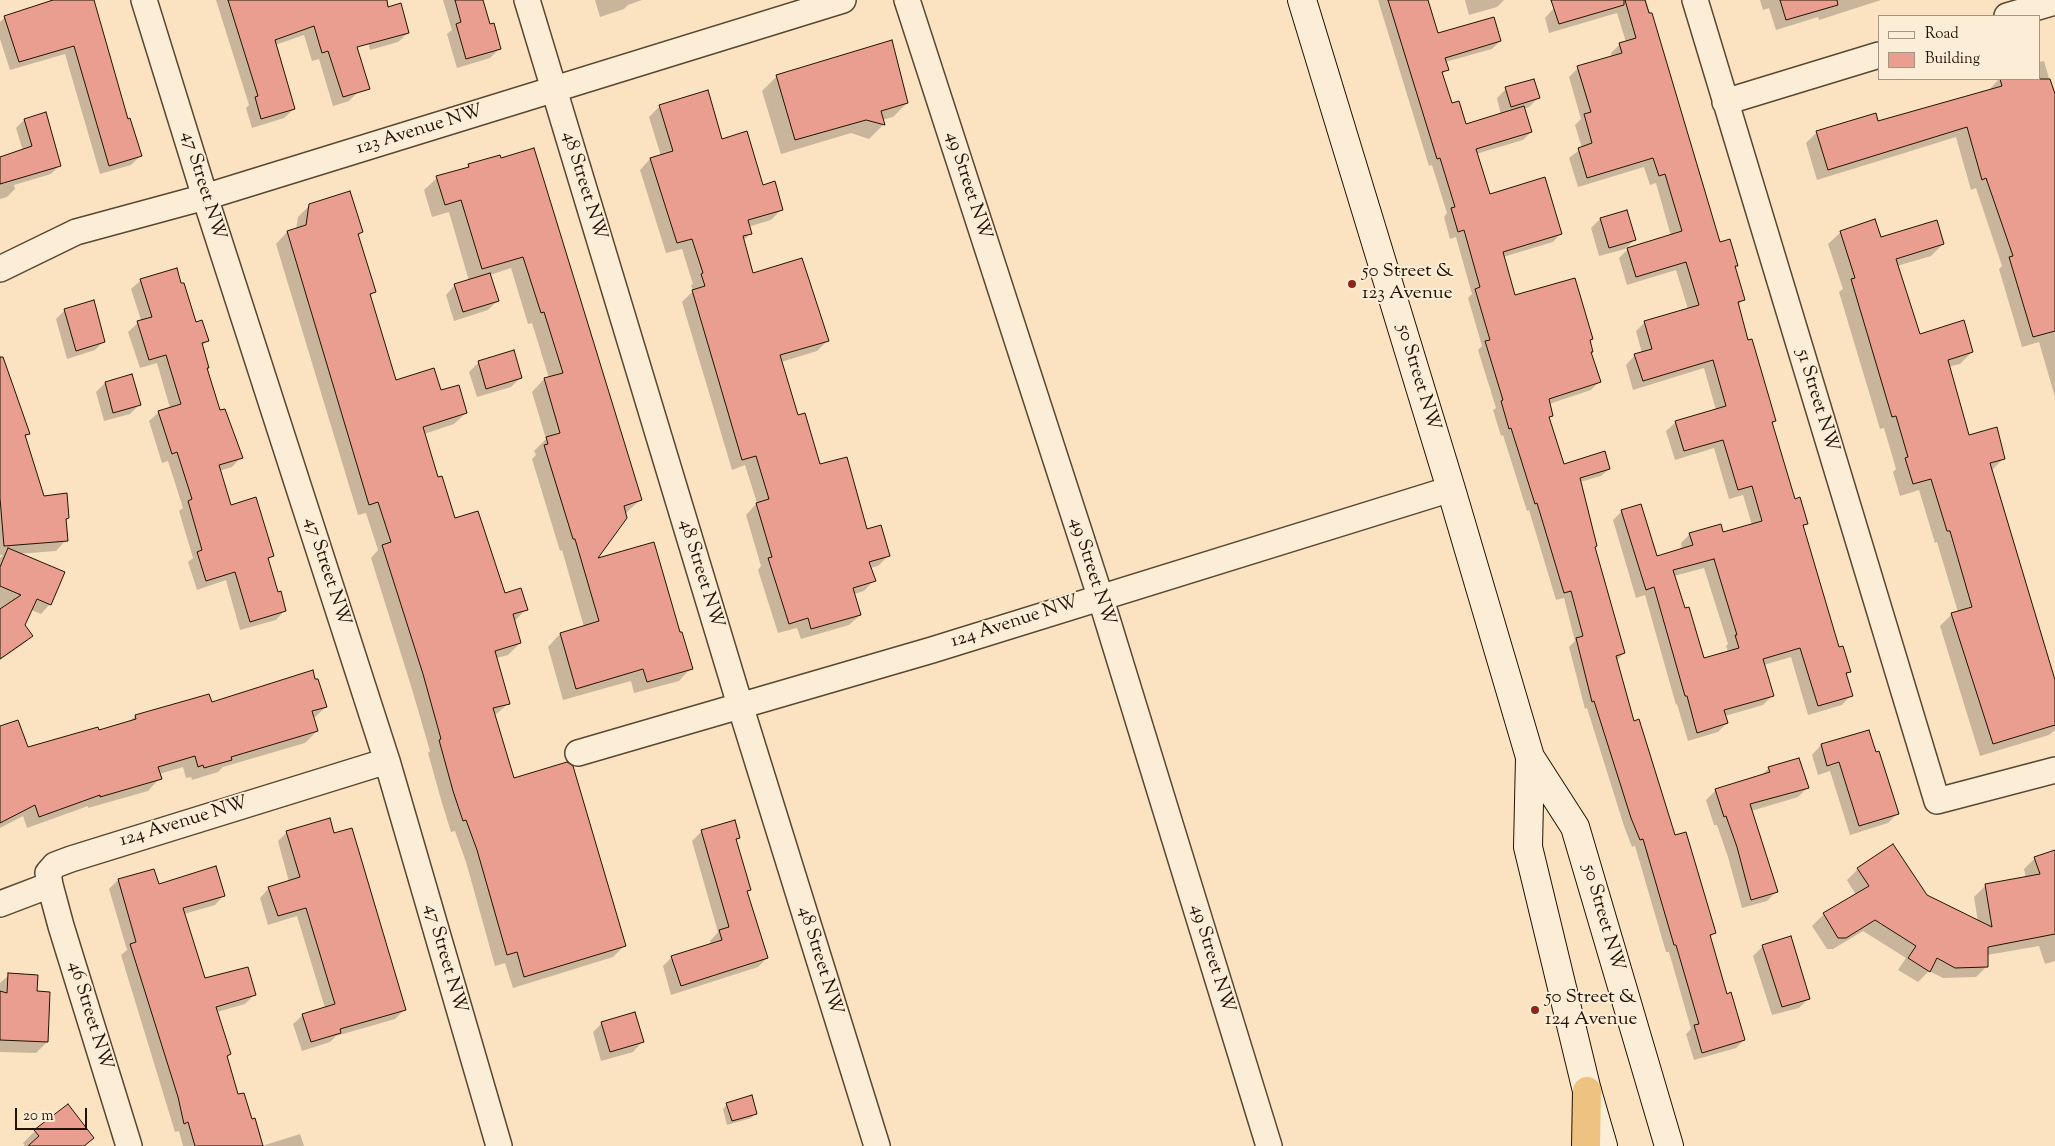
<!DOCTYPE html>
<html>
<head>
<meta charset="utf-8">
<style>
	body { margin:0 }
	#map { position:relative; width:2055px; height:1146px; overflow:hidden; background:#fbe3c2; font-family:"Sorts Mill Goudy",serif }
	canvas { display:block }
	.legend { position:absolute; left:1878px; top:15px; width:162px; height:65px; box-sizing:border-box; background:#fcedd7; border:1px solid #a59681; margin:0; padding:6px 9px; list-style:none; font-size:15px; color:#221301 }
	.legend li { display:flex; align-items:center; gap:10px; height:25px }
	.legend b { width:25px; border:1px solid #a59681 }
	.scale { position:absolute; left:15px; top:1108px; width:72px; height:22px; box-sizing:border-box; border:2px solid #221301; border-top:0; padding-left:6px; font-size:15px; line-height:18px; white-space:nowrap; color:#221301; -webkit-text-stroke:4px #fcedd7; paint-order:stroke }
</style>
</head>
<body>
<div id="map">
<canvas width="2055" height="1146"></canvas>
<ul class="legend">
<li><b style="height:6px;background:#fcedd7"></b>Road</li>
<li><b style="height:14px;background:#ea9e8f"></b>Building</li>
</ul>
<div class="scale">20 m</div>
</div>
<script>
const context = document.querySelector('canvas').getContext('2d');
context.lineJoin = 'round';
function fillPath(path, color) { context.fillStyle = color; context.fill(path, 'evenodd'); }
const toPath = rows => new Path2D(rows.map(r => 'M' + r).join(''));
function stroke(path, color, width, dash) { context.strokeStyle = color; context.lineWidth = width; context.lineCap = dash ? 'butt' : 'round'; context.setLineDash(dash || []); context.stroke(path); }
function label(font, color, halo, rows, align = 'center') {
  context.font = font + ' "Sorts Mill Goudy",serif'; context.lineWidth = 4; context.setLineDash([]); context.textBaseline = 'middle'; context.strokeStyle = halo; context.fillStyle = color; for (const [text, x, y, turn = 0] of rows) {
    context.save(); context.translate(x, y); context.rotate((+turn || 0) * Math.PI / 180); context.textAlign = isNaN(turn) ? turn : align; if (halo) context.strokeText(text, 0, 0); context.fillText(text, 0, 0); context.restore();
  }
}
fillPath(toPath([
	[57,0,92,0,127,121,140,156,131,165,100,174,65,54,10,70,0,39,0,22,5,17],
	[216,0,322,0,359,91,349,101,333,106,319,59,312,61,304,35,275,45,294,109,284,118,252,128,246,108,249,105],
	[443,0,482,0,489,26,499,49,490,58,457,68,447,34,452,30],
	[595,0,642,0,628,5,624,9,600,17],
	[1378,0,1426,0,1437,35,1500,41,1492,49,1445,62,1447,69,1442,74,1451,105,1465,126,1501,115,1497,98,1506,89,1538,98,1529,107,1524,109,1531,132,1523,140,1476,154,1489,195,1560,234,1553,242,1503,257,1515,297,1589,341,1592,351,1590,353,1599,382,1591,390,1549,404,1552,415,1548,419,1563,465,1609,469,1601,476,1580,482,1594,548,1624,653,1616,661,1633,722,1674,837,1714,933,1710,938,1726,995,1744,1040,1736,1048,1694,1060,1686,1034,1691,1029,1669,952,1666,952,1635,846,1632,847,1624,826,1587,708,1585,709,1569,647,1575,641,1564,598,1556,600,1529,510,1527,511,1503,435,1501,436,1493,410,1496,408,1478,350,1482,346,1468,298,1472,294,1456,237,1450,239,1444,217,1447,213,1432,165,1429,166],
	[1465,0,1504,0,1497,7,1469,15],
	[1581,0,1646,0,1719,243,1736,265,1734,268,1743,300,1737,306,1747,342,1775,421,1772,424,1794,500,1806,524,1802,528,1838,649,1850,671,1845,676,1851,695,1842,705,1808,715,1791,657,1764,665,1772,696,1763,705,1725,716,1727,723,1718,732,1688,741,1677,704,1676,705,1645,595,1636,598,1613,520,1622,511,1656,558,1682,550,1681,543,1690,534,1722,533,1752,525,1743,495,1729,499,1714,448,1675,460,1666,431,1676,422,1716,410,1704,368,1633,390,1626,365,1635,355,1642,353,1636,331,1645,322,1688,309,1676,270,1627,285,1619,258,1628,249,1671,236,1656,183,1650,185,1644,167,1578,187,1569,158,1582,148,1575,125,1581,119,1569,77,1578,68,1612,58,1611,53,1620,44,1626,42,1617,13,1549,33,1545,18,1554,8],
	[1704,568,1728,644,1726,646,1728,652,1703,659,1674,576],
	[1760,0,1881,0,1819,20,1818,17,1776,30,1769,8,1763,10],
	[363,22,408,33,398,42,370,50],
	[2044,61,2055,99,2055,397,2039,342,2022,347,1999,269,2002,266,1976,188,1971,190,1956,137,1817,180,1806,143,1817,132,1877,123,1989,90,1999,79,2039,79,2039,62],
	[777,76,907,103,893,117,882,120,883,125,869,139,851,133,781,154,762,91],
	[660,106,721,140,782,209,771,220,748,227,750,234,743,241,752,274,828,340,817,351,781,362,797,417,819,466,866,531,889,555,878,566,870,568,874,580,864,591,854,594,860,615,849,625,801,639,797,628,778,633,758,570,761,566,746,515,757,503,745,465,732,470,682,302,693,291,691,285,693,284,682,249,666,253,640,170,650,159,661,156,649,117],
	[45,113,59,166,51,174,14,185,15,189,7,197,0,199,0,158,23,151,16,128,24,120],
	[499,157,640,500,625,514,595,560,679,634,691,668,679,681,634,693,631,681,563,700,548,647,560,634,584,627,562,550,560,551,532,459,536,455,534,451,546,439,532,392,544,379,549,378,532,323,528,324,511,268,490,275,497,301,488,310,454,321,446,295,455,285,469,281,449,212,432,217,424,190,437,178],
	[310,205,362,232,358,236,374,292,369,297,395,382,440,392,466,413,454,424,424,434,437,479,454,519,504,594,526,609,514,622,520,643,508,655,496,658,509,703,494,716,513,780,625,945,613,957,513,988,505,963,495,966,466,862,455,831,451,832,442,803,428,753,430,751,411,686,371,558,378,550,366,513,358,515,276,244,287,232,296,230,298,217],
	[1600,219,1635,239,1625,249,1599,256,1591,228],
	[1841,232,1880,238,1943,244,1931,256,1897,266,1919,335,1972,352,1960,364,1948,367,1969,436,2004,458,1991,471,2055,685,2055,730,2049,735,1980,756,1940,626,1952,614,1958,612,1937,542,1935,543,1919,490,1900,496,1893,472,1896,469,1884,428,1880,429,1839,292,1843,289,1828,244],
	[141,280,195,324,207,341,201,347,206,369,219,412,241,457,232,467,219,471,230,507,272,555,267,560,277,593,285,610,276,620,240,630,226,580,197,590,188,562,193,558,179,511,183,508,168,461,162,463,149,421,159,412,170,408,157,363,140,368,128,332,141,320,131,289],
	[65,310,104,341,95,350,67,359,56,319],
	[479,362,520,378,511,387,477,397,469,372],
	[0,373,28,434,25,437,43,497,68,518,65,521,66,540,56,551,17,554,50,604,41,614,31,610,24,625,31,636,22,645,0,660,0,558,3,555,0,555],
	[131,375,140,404,130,414,104,421,96,392,105,383],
	[211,704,326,707,313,719,317,731,305,743,223,767,218,772,192,780,191,777,186,778,183,767,159,774,160,778,148,791,88,808,88,806,27,828,23,816,0,828,0,728,27,748,98,732,129,722,135,716],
	[1821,745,1875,754,1898,813,1888,823,1850,835,1830,771,1818,775,1812,755],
	[1769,768,1807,788,1798,797,1751,811,1776,892,1767,901,1742,908,1728,857,1717,825,1714,825,1706,800,1716,790,1760,777],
	[702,831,739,838,735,841,749,890,746,892,767,958,758,967,671,995,663,966,672,957,711,945,710,941,718,932,692,841],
	[287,832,333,835,405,1009,395,1019,336,1036,330,1042,302,1051,293,1024,303,1015,325,1008,297,916,268,925,260,898,269,888,289,882,278,841],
	[2055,849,2055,961,2045,964,2039,946,1987,955,1987,966,1976,977,1943,978,1929,971,1918,982,1898,970,1906,958,1863,931,1833,949,1827,949,1812,926,1824,914,1856,895,1847,880,1858,869,1926,896,1978,922,1974,897,1985,886,2026,878,2024,869,2035,858,2051,853],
	[118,880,224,895,215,905,184,914,204,980,254,995,245,1004,217,1012,230,1054,226,1057,237,1096,261,1146,183,1146,179,1131,175,1132,121,955,127,950,109,889],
	[1763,946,1809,998,1799,1008,1772,1015,1753,956],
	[9,975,36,992,47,1042,36,1053,0,1052,0,983],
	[602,1023,642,1042,633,1052,601,1061,593,1032],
	[727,1104,756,1113,751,1118,727,1125,723,1109],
	[35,1131,93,1138,85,1146,25,1146,23,1143],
	[300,1134,304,1146,262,1146]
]), '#0003');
const building = toPath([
	[53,0,94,0,128,119,130,118,142,156,109,166,74,46,19,62,4,16,53,0],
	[228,0,387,0,388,7,401,3,409,33,357,47,370,89,343,97,328,51,322,53,314,26,275,40,295,109,261,119,255,97,258,96,228,0],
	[455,0,483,0,490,24,494,23,501,49,466,59,456,24,461,22,455,0],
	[1388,0,1428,0,1438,33,1494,17,1501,41,1445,58,1449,70,1442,72,1452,103,1459,101,1466,124,1524,106,1532,132,1476,149,1490,194,1545,177,1553,204,1562,234,1503,252,1515,295,1575,278,1593,339,1590,340,1593,352,1591,352,1601,382,1549,399,1553,416,1549,417,1564,464,1605,451,1610,469,1580,478,1597,546,1595,547,1625,653,1616,656,1634,721,1639,719,1675,835,1686,832,1716,933,1710,935,1727,994,1731,992,1745,1040,1702,1053,1694,1025,1699,1024,1676,945,1674,945,1643,839,1640,840,1631,818,1594,701,1592,702,1576,638,1583,636,1571,591,1564,593,1537,503,1535,504,1511,428,1509,429,1501,401,1503,400,1485,341,1490,340,1475,289,1480,287,1464,230,1458,232,1451,208,1455,207,1440,158,1437,159,1388,0],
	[1551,0,1624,0,1624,5,1559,24,1551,0],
	[1625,0,1645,0,1649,13,1652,13,1720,242,1730,239,1738,266,1735,266,1745,300,1738,302,1748,340,1752,339,1776,421,1772,422,1789,479,1795,499,1800,497,1808,524,1803,525,1839,647,1843,646,1851,672,1846,673,1853,696,1818,706,1800,648,1763,659,1774,696,1724,710,1728,723,1697,733,1687,696,1685,696,1654,587,1646,590,1621,510,1641,504,1657,556,1693,545,1689,533,1721,524,1723,532,1762,521,1752,486,1738,490,1723,440,1684,451,1675,421,1726,406,1713,360,1643,381,1634,354,1652,349,1644,321,1699,305,1686,262,1636,277,1627,248,1682,231,1665,174,1659,176,1653,158,1587,178,1578,148,1592,143,1584,114,1591,112,1577,66,1622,53,1619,43,1636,38,1625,0],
	[1714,559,1737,635,1735,635,1739,648,1704,658,1689,607,1685,608,1673,570,1714,559],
	[1780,0,1837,0,1838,5,1786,20,1780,0],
	[892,40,908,103,881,111,885,125,866,120,795,140,776,75,892,40],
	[1534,79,1540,98,1511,107,1505,87,1534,79],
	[2000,79,2050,79,2055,94,2055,331,2033,337,2009,257,2013,256,1986,178,1982,180,1967,127,1828,170,1816,131,1876,113,1878,121,2002,86,2000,79],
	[708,90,722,139,747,131,763,185,775,181,783,210,748,220,752,234,743,236,753,273,802,258,829,341,780,355,798,415,805,413,820,464,847,457,867,529,881,525,890,556,869,562,876,581,853,588,861,615,811,629,808,618,789,624,768,558,772,557,756,503,769,499,756,456,742,460,692,290,705,286,701,274,703,273,692,239,677,243,650,158,673,151,659,105,708,90],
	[46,112,61,166,0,184,0,157,32,146,24,119,46,112],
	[534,148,642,500,624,506,627,518,598,558,654,542,680,632,682,632,693,669,647,682,643,669,576,689,560,633,599,621,575,539,573,539,544,445,548,444,546,437,560,433,544,378,563,373,544,312,541,313,523,257,482,269,461,200,445,205,436,176,469,167,468,164,500,155,501,158,534,148],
	[350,191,363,232,358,234,376,292,370,294,396,380,434,368,441,390,459,385,467,413,423,427,438,477,442,476,455,518,478,511,505,593,521,588,528,610,513,614,521,643,495,651,510,704,493,708,514,778,567,762,573,766,626,946,524,977,517,952,507,955,477,850,466,820,463,821,453,791,439,740,441,739,423,674,382,545,391,542,378,502,369,505,287,231,306,225,309,204,350,191],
	[1627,210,1636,240,1609,248,1600,218,1627,210],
	[1875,219,1881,237,1937,220,1944,244,1896,259,1920,334,1964,320,1973,352,1948,360,1969,435,1997,427,2005,459,1990,463,2055,680,2055,725,1993,744,1951,613,1972,607,1950,531,1947,531,1931,479,1913,484,1905,458,1908,457,1896,416,1892,417,1851,279,1855,278,1840,231,1875,219],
	[177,268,181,283,184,283,196,322,202,320,209,341,202,343,209,368,207,368,220,410,225,409,243,458,219,465,231,505,256,497,274,556,268,558,278,592,281,591,286,611,250,622,235,572,206,581,197,552,202,550,188,501,192,499,177,452,172,454,158,411,181,404,166,355,149,360,137,321,152,317,140,279,177,268],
	[490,273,499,301,463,312,454,284,490,273],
	[94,300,105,342,76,351,64,309,94,300],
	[514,350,522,378,486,389,478,361,514,350],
	[0,357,3,357,30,434,25,435,44,496,67,493,69,518,66,519,68,541,4,546,0,498,0,357],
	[132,374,141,405,113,413,105,382,132,374],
	[8,548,65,572,51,605,37,599,25,625,33,636,0,659,0,609,21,595,0,586,0,567,8,548],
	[313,670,315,679,318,679,327,707,312,711,318,731,231,757,232,760,204,768,203,765,198,767,195,756,158,767,162,779,100,797,100,795,39,817,35,805,0,823,0,726,18,720,28,747,98,727,99,730,136,719,135,715,209,694,212,702,313,670],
	[1869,730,1876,752,1879,751,1899,814,1859,826,1839,762,1827,766,1821,744,1869,730],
	[1799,758,1809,788,1750,804,1778,892,1751,900,1737,847,1726,816,1724,817,1715,789,1770,772,1768,767,1799,758],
	[330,818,334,833,352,828,406,1010,340,1029,341,1033,311,1042,302,1014,335,1004,306,908,278,916,268,887,300,877,286,831,330,818],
	[735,820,740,838,736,839,751,890,747,891,768,958,681,986,671,956,722,940,719,930,729,927,701,830,735,820],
	[1893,844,1927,895,1992,927,1985,884,2040,874,2034,857,2055,850,2055,934,1988,947,1988,967,1955,968,1937,958,1930,972,1908,958,1916,946,1875,920,1846,938,1838,938,1823,913,1869,886,1857,868,1893,844],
	[216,866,225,896,183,908,205,978,248,967,256,995,216,1007,231,1054,227,1056,238,1094,244,1093,252,1119,255,1118,263,1146,195,1146,188,1122,184,1124,178,1097,130,944,136,942,118,879,154,869,159,884,216,866],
	[1791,936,1810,999,1782,1007,1762,945,1791,936],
	[8,973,38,975,37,991,50,992,48,1042,0,1040,0,991,7,993,8,973],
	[635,1012,644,1042,610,1052,601,1022,635,1012],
	[752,1095,757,1114,732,1121,726,1103,752,1095],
	[68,1104,94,1138,84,1146,28,1146,39,1136,34,1130,68,1104]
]);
fillPath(building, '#ea9e8f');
stroke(building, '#221301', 1);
const street = toPath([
	[144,0,205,197,387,761,499,1146],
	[527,0,740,705,877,1146],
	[907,0,1100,596,1269,1146],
	[1695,0,1937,801,2055,770],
	[2007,16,2055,2],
	[1725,102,1879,55],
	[0,269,76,232,205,197,843,0],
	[578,753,932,650,1451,489],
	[50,885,61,926,129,1146],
	[0,904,50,885,48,873,55,865,71,859,387,761]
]);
const secondary = toPath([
	[1302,0,1451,489,1530,757,1575,827,1669,1146],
	[1530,757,1528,847,1587,1091,1603,1146]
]);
const highway = toPath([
	[1586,1146,1587,1091]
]);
stroke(street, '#584731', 28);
stroke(secondary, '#221301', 30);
stroke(highway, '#221301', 30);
stroke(street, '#fcedd7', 25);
stroke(secondary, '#fcedd7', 28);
stroke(highway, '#eec281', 28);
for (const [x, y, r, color] of [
	[1352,284,5,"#8f2418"],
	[1535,1010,5,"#8f2418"]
]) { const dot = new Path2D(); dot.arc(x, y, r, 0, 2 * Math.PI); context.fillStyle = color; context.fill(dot); stroke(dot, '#fcedd7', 2); }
label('19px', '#221301', '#fcedd7', [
	["123 Avenue NW",420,131,-17],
	["47 Street NW",202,186,73],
	["48 Street NW",583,186,73],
	["49 Street NW",967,186,72],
	["50 Street NW",1417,378,73],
	["51 Street NW",1816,401,73],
	["47 Street NW",326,572,72],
	["49 Street NW",1091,572,72],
	["48 Street NW",700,574,73],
	["124 Avenue NW",1015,623,-18],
	["124 Avenue NW",184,823,-17],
	["50 Street NW",1602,918,74],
	["47 Street NW",444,959,74],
	["49 Street NW",1211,959,73],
	["48 Street NW",819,961,73],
	["46 Street NW",89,1016,73]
]);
label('19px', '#221301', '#fcedd7', [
	["50 Street &",1362,273],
	["123 Avenue",1362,295],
	["50 Street &",1545,999],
	["124 Avenue",1545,1021]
], 'left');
</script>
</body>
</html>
